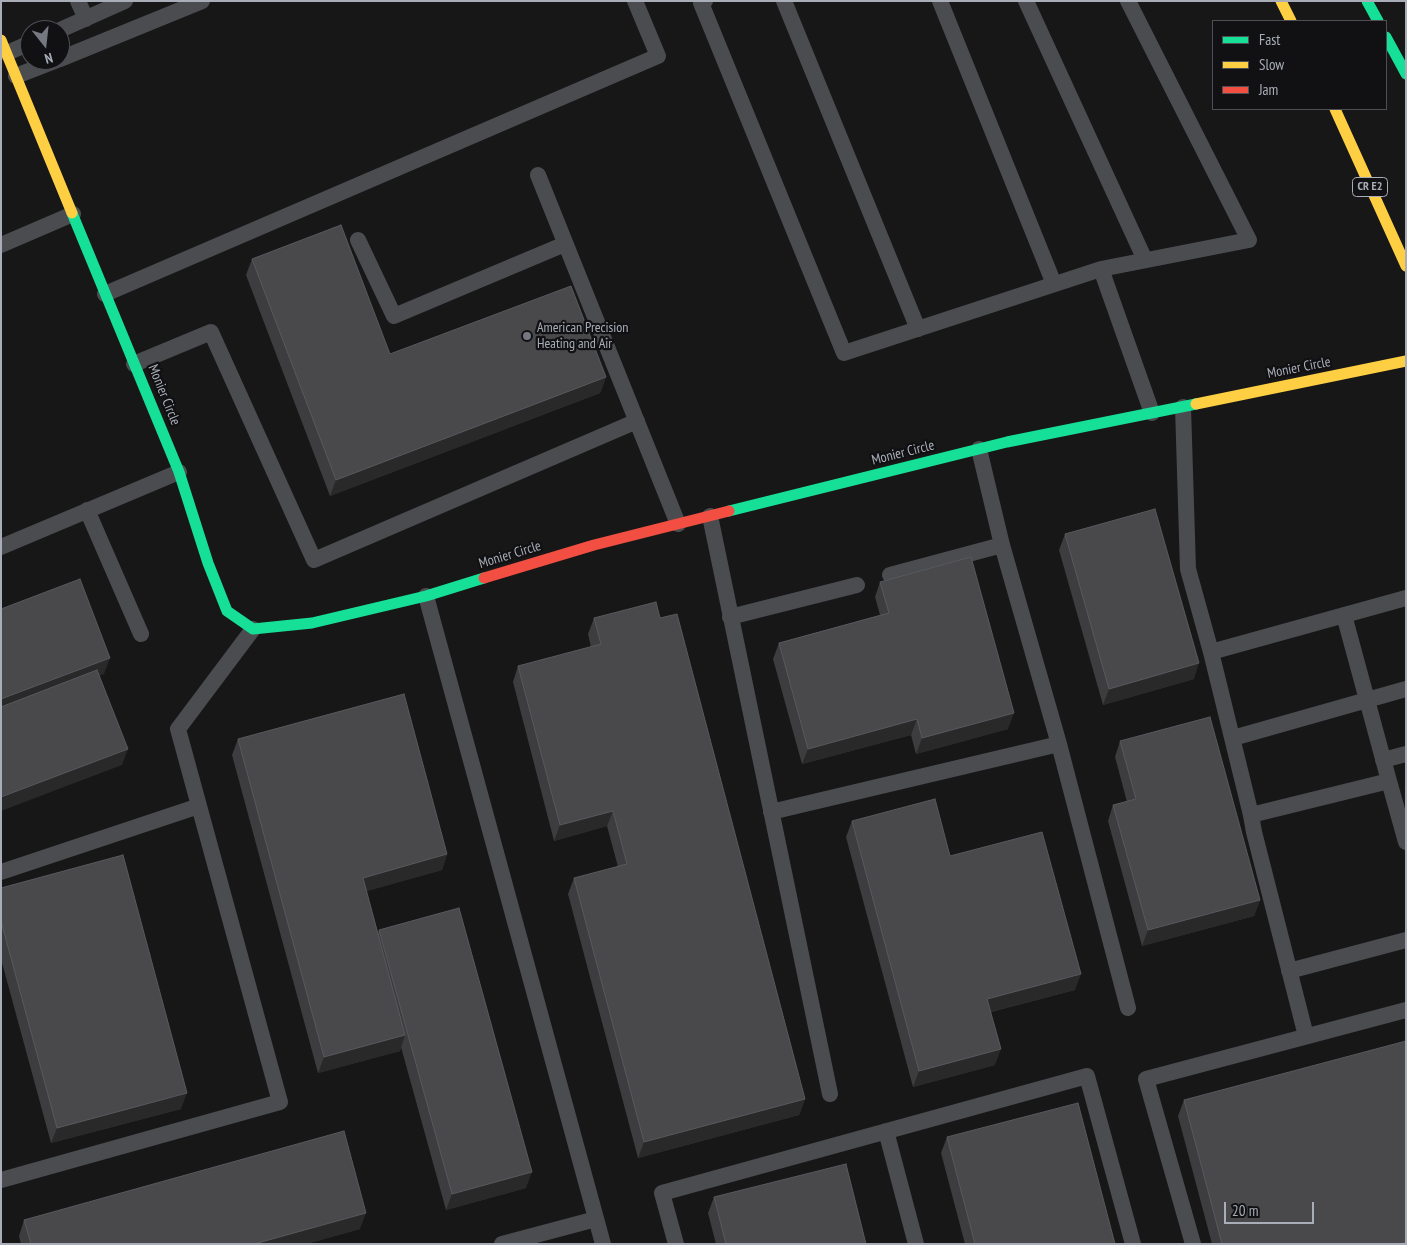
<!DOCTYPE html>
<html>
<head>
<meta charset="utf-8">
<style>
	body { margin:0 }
	#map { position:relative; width:1407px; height:1245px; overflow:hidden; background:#171717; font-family:"PT Sans Narrow",sans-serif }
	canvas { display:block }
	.frame { position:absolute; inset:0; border:2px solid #a8adb8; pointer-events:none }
	.legend { position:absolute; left:1212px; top:20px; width:175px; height:90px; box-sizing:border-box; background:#111113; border:1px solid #4d4f55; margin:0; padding:6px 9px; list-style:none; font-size:15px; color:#a8adb8 }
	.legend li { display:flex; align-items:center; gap:10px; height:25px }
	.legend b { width:25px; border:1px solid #4d4f55 }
	.north { position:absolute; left:20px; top:20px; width:50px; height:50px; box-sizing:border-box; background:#111113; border:1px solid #4d4f55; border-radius:50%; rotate:164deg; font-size:14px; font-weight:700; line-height:20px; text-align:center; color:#a8adb8 }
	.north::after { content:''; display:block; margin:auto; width:18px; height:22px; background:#757880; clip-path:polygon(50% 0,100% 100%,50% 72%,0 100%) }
	.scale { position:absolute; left:1224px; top:1202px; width:90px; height:22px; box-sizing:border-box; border:2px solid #a8adb8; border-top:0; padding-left:6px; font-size:15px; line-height:18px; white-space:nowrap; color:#a8adb8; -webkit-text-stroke:4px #111113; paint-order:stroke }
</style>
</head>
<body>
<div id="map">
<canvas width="1407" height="1245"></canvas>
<div class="frame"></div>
<ul class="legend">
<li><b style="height:6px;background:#16e098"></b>Fast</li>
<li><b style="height:6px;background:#ffcf43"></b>Slow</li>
<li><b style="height:6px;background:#f24e42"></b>Jam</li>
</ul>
<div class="north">N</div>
<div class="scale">20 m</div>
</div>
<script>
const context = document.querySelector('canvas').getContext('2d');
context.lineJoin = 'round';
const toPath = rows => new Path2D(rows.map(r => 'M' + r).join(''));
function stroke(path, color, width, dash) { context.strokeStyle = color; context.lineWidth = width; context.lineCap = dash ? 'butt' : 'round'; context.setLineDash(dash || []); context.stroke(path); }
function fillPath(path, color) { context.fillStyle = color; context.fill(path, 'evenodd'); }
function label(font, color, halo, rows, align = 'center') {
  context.font = font + ' "PT Sans Narrow",sans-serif'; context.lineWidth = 4.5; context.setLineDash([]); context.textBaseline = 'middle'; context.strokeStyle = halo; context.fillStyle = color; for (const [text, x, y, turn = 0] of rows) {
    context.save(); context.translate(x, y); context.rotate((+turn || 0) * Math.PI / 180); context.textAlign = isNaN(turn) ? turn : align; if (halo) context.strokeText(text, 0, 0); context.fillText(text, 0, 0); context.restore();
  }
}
stroke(toPath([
	[78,1,86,19],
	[705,1,701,3,844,353,1101,269,1249,240,1128,1],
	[784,1,918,329],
	[940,1,1054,284],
	[1026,1,1145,260],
	[60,30,125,1],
	[7,53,30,43],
	[60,59,202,1],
	[16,76,57,60],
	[538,175,678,524],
	[358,240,394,316,565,244],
	[1,245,73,214],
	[1101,269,1152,413],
	[105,294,658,56,635,1],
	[134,364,211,332,314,560,637,421],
	[1183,407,1188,569,1211,652,1251,815,1389,781,1406,842],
	[87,510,141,634],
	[710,516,830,1094],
	[1,547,179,472],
	[890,575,1002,545],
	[426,596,603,1244],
	[1344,615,1389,781],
	[730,617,857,585],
	[1211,652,1406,598],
	[1233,738,1406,689],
	[1059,744,1128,1008],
	[1383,760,1406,754],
	[771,812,1059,744,1002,545,979,449],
	[1251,815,1254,832,1306,1036],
	[1,872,199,806],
	[1289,971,1406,940],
	[886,1131,916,1244],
	[1,1180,280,1102,178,729,253,629],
	[502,1244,596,1219],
	[676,1244,662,1193,1087,1076,1133,1244],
	[1193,1244,1146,1079,1406,1010]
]), '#4b4c50', 16);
stroke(toPath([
	[1367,1,1378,21],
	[1386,37,1406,74],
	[72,213,179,472,208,563,227,611,253,629,312,623,426,596,484,578],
	[729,511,1007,442,1196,404]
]), '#16e098', 11);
stroke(toPath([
	[1281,1,1291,21],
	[1,40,72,213],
	[1335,109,1406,266],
	[1196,404,1406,361]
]), '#ffcf43', 11);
stroke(toPath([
	[484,578,594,545,729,511]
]), '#f24e42', 11);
fillPath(toPath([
	[252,259,390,354,606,377,600,393,330,496,246,275],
	[1065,534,1194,679,1103,705,1059,550],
	[880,582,1008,729,916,754,911,735,802,764,773,659,779,643,880,615,875,597],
	[594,618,660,618,805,1099,799,1115,638,1158,568,894,574,878,618,867,607,826,554,841,513,682,518,666,591,647,588,634],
	[238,739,447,854,442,870,366,891,378,933,379,930,526,1188,446,1210,401,1047,400,1051,318,1073,232,755],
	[1120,741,1260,900,1254,916,1142,946,1108,821,1113,805,1127,802,1115,757],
	[852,821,950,856,1075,990,991,1012,995,1065,913,1087,846,837],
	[1,888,181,1109,51,1143,1,959],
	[1184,1100,1406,1244,1212,1244,1178,1116],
	[947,1137,1115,1244,965,1244,941,1153],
	[714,1197,866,1244,716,1244,708,1213],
	[24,1220,360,1229,306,1244,21,1244,19,1236]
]), '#3d3d3f');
fillPath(toPath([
	[606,377,600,393,330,496,336,480],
	[110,658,104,674,1,713,1,699],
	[1199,663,1194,679,1103,705,1109,689],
	[1014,713,1008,729,916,754,922,738],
	[917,719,911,735,802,764,808,749],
	[128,749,122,765,1,811,1,797],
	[613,811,607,826,554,841,560,825],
	[447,854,442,870,357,894,363,878],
	[1260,900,1254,916,1142,946,1148,930],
	[1081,974,1075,990,982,1014,987,999],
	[405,1035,400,1051,318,1073,324,1057],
	[1001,1049,995,1065,913,1087,919,1071],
	[187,1093,181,1109,51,1143,57,1128],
	[805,1099,799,1115,638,1158,644,1142],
	[532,1172,526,1188,446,1210,452,1194],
	[366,1213,360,1229,306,1244,254,1244]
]), '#29292a');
const building = toPath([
	[341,225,390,354,571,286,606,377,336,480,252,259,341,225],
	[1155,509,1199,663,1109,689,1065,534,1155,509],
	[971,557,1014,713,922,738,917,719,808,749,779,643,889,613,880,582,971,557],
	[80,579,110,658,1,699,1,609,80,579],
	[656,602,660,618,677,614,805,1099,644,1142,574,878,627,864,613,811,560,825,518,666,601,644,594,618,656,602],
	[97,670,128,749,1,797,1,707,97,670],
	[404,694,447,854,363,878,405,1035,324,1057,238,739,404,694],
	[1210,717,1260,900,1148,930,1113,805,1136,799,1120,741,1210,717],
	[935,799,950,856,1042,832,1081,974,987,999,1001,1049,919,1071,852,821,935,799],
	[123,855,187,1093,57,1128,1,921,1,888,123,855],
	[459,908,532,1172,452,1194,379,930,459,908],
	[1406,1041,1406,1242,1399,1244,1222,1244,1184,1100,1406,1041],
	[1078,1103,1115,1244,975,1244,947,1137,1078,1103],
	[344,1131,366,1213,254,1244,31,1244,24,1220,344,1131],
	[846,1164,866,1244,726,1244,714,1197,846,1164]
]);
fillPath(building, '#49494c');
stroke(building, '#58595d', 1);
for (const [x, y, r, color] of [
	[527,336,5,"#757880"]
]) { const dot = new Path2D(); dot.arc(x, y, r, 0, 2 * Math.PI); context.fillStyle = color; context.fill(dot); stroke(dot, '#111113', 2); }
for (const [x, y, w] of [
	[1370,187,35]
]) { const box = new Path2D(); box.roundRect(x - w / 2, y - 9.5, w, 19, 4); context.fillStyle = '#111113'; context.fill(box); stroke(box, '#a8adb8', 1); }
label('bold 12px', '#a8adb8', null, [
	["CR E2",1370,187]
]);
label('14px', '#a8adb8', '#111113', [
	["American Precision",537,328],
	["Heating and Air",537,344]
], 'left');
label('14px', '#a8adb8', '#111113', [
	["Monier Circle",1299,368,-11],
	["Monier Circle",164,395,68],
	["Monier Circle",903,453,-14],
	["Monier Circle",510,555,-17]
]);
</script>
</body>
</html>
